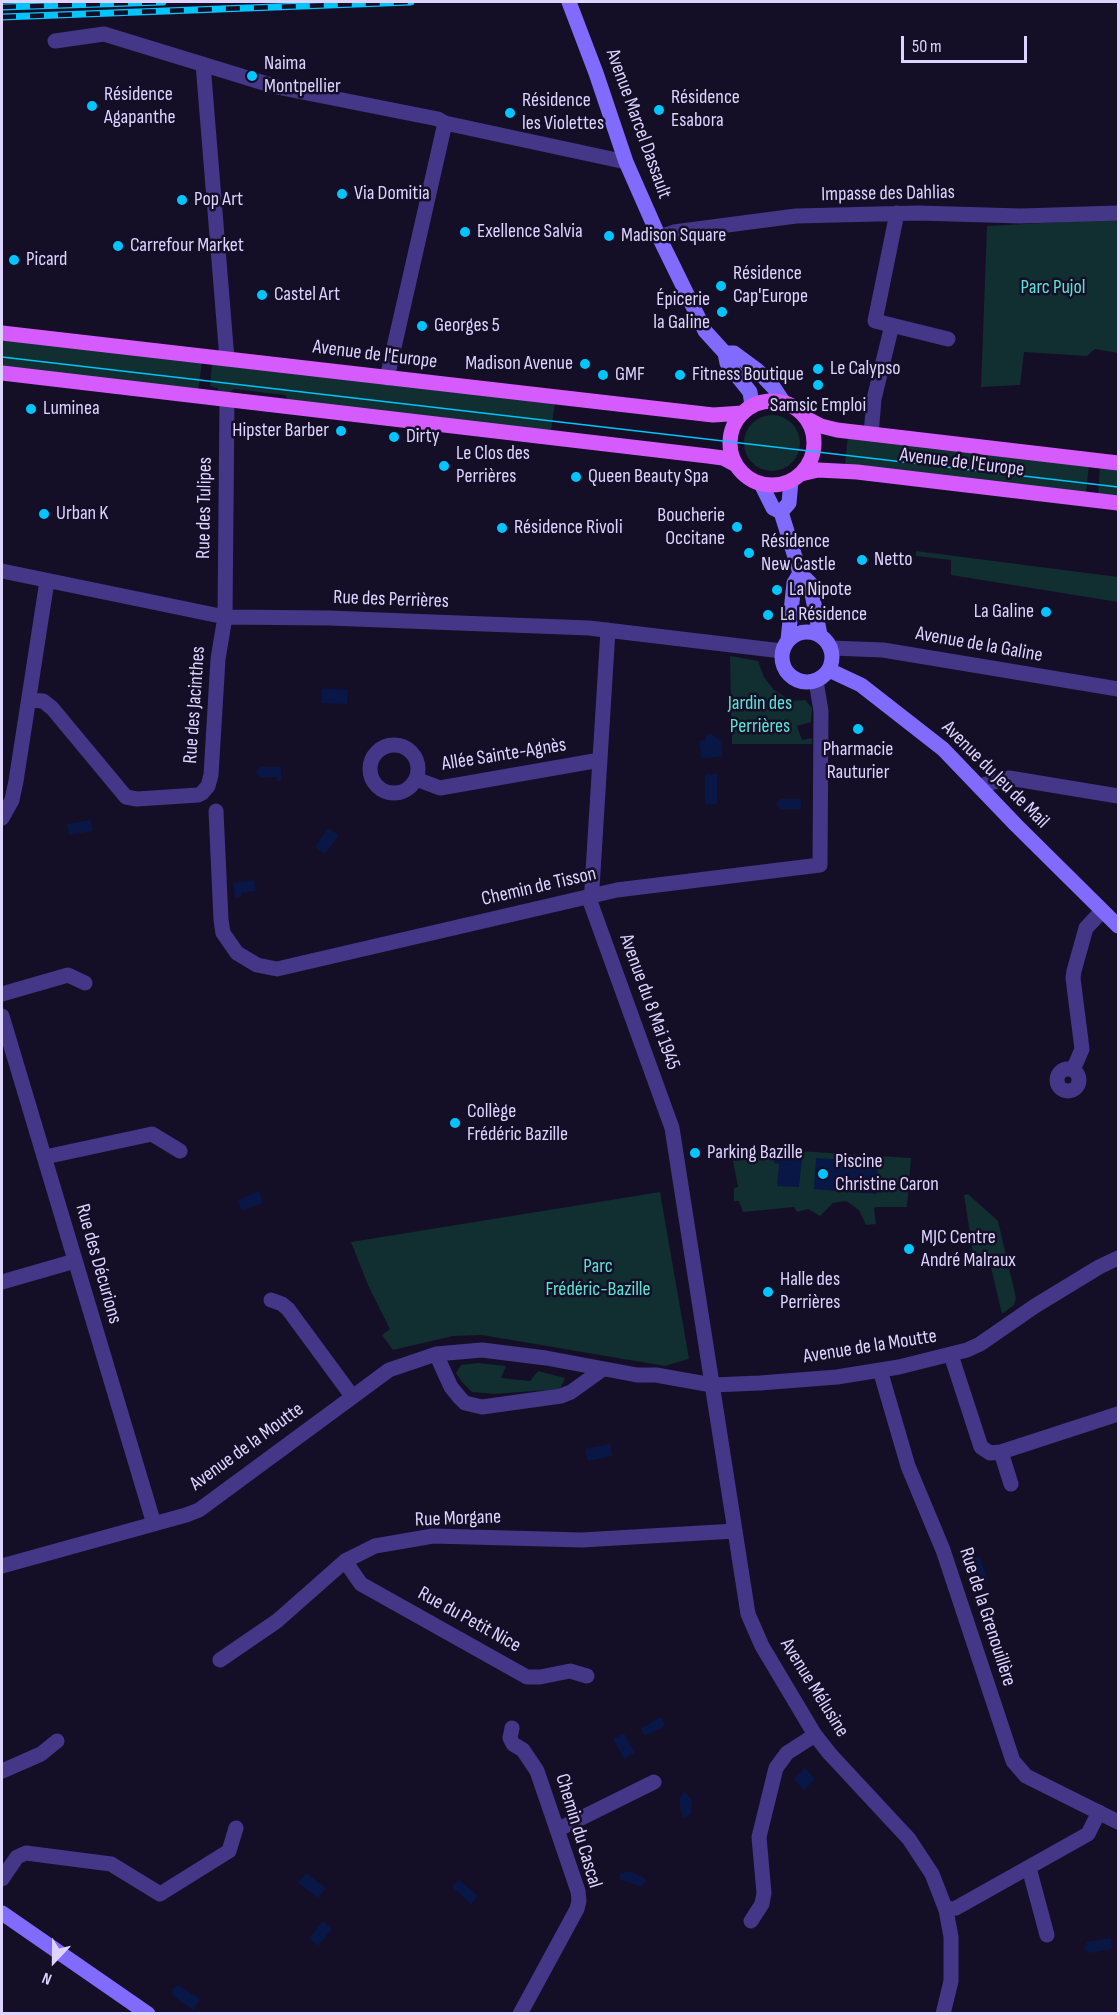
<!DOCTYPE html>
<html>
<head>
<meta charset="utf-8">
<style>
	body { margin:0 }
	#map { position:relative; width:1120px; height:2015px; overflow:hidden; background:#150e27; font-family:"Sofia Sans Condensed",sans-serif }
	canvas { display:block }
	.frame { position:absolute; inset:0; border:3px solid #ded4ff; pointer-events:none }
	.north { position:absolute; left:24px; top:1931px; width:60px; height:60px; -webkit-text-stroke:4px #150e27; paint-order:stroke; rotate:202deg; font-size:16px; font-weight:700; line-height:24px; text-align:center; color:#ded4ff }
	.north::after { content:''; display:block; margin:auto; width:21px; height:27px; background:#ded4ff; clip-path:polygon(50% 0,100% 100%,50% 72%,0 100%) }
	.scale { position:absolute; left:901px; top:36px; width:126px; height:27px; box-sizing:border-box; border:3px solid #ded4ff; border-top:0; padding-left:8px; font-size:18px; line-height:21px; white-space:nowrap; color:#ded4ff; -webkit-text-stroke:4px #150e27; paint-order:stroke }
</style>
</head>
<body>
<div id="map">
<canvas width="1120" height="2015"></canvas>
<div class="frame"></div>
<div class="north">N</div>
<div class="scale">50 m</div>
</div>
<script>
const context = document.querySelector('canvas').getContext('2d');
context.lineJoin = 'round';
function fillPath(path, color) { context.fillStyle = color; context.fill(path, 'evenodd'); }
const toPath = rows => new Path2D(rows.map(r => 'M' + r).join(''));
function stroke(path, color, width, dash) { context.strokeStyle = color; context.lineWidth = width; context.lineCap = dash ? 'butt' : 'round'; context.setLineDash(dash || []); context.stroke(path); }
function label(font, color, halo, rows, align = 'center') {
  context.font = font + ' "Sofia Sans Condensed",sans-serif'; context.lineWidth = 5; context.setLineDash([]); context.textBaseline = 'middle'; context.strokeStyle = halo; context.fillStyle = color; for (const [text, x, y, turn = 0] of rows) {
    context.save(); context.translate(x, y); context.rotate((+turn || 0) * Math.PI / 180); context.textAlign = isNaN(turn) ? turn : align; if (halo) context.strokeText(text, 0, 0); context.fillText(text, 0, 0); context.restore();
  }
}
fillPath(toPath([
	[1118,219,1118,353,1095,349,1087,356,1024,352,1020,385,981,387,987,226],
	[2,338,202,362,198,391,2,367],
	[212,362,555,403,551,431,289,401,285,395,234,389,227,394,217,393,218,388,210,386],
	'744 443a28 28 0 1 1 56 0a28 28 0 1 1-56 0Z',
	[848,435,1089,464,1086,494,845,465],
	[1100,467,1118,469,1118,497,1098,494],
	[916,551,1118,577,1118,602,951,575,951,560,916,556],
	[730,656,758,661,764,677,774,690,792,701,805,700,812,708,811,722,797,726,802,740,812,738,812,744,732,744],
	[765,1149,911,1158,907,1207,876,1207,874,1209,876,1224,866,1225,859,1210,846,1201,833,1203,820,1216,808,1209,797,1212,794,1207,743,1212,739,1201,734,1201,734,1188,738,1187,733,1161,758,1157,759,1152],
	[660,1192,689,1359,665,1366,482,1335,453,1336,393,1350,382,1335,390,1329,368,1285,351,1242],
	[968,1194,998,1221,1016,1298,1014,1305,1002,1314,989,1259,973,1253,964,1195],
	[478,1363,506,1366,501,1378,530,1381,538,1371,565,1378,560,1389,495,1394,472,1392,462,1382,456,1373,461,1365]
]), '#112e31');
fillPath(toPath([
	[322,688,348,690,347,704,321,703],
	[711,734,722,741,722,756,702,759,699,741,706,740,706,735],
	[260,767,281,767,281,781,277,781,277,777,260,777,256,772],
	[705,774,717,774,717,804,705,804],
	[780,799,801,799,801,809,780,809,776,804],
	[91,820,93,831,69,835,67,824],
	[328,828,339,835,325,854,315,847],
	[254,880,256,891,241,893,241,897,235,898,233,883],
	[775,1155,802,1158,799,1187,777,1186,779,1164,774,1163],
	[816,1158,878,1162,876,1194,814,1189],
	[259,1191,263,1203,242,1211,238,1200],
	[610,1444,612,1456,588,1461,585,1449],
	[980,1557,988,1582,978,1585,971,1563,974,1558],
	[661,1717,665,1726,645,1736,641,1728],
	[624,1733,635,1753,624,1759,613,1739],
	[805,1768,815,1779,804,1790,794,1779],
	[685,1792,691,1799,692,1806,691,1814,684,1818,681,1814,679,1798],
	[630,1871,646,1879,642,1887,619,1879,620,1874],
	[306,1873,326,1888,318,1898,298,1883],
	[459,1880,478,1896,471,1904,452,1887],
	[323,1921,332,1929,318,1946,309,1938],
	[1111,1938,1112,1949,1089,1953,1084,1949,1087,1942],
	[177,1986,180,1986,200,1999,193,2010,173,1996,172,1989]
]), '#081746');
stroke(toPath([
	[55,41,104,34,277,87,438,119,445,123,626,162],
	[203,64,227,359],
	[897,213,875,321,948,339],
	[659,237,674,232,796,216,918,213,1021,216,1118,213],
	[387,378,445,123],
	[871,434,874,399,892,325],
	[2,571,225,617,329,618,589,628,782,651],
	[608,630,591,904,672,1128,748,1614,762,1646,815,1735,830,1754,909,1839,932,1874,946,1910,951,1937,951,1981,943,2014],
	[831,648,883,650,1118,689],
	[30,700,43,701,52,708,126,797,137,799,198,795,202,793,208,786,211,775,218,659,225,617,227,399],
	'370 769a24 24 0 1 1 48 0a24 24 0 1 1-48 0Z',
	[416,779,440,788,600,760],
	[979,786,1009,778,1118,796],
	[216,811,221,920,223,933,237,953,257,965,277,969,617,890,820,865,821,711,816,681],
	[2,818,12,800,16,781,47,581],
	[2,994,68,975,85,983],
	[2,1016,154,1524],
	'1057 1080a11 11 0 1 1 22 0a11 11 0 1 1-22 0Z',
	[1073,1070,1082,1049,1073,978,1074,971,1086,928,1102,911],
	[45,1157,152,1134,180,1151],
	[2,1282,75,1261],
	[271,1300,282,1304,288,1309,352,1396],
	[436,1354,451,1387,460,1398,465,1403,482,1407,561,1396,571,1392,603,1369],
	[951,1355,981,1447,990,1453,1001,1452,1011,1484],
	[880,1370,908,1466,943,1550,1013,1761,1026,1776,1118,1822],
	[1001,1452,1118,1414],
	[345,1561,361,1584,527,1677,540,1677,570,1671,587,1676],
	[2,1566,186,1515,199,1510,389,1370,436,1354,482,1350,546,1358,637,1375,656,1375,712,1385,760,1383,837,1377,899,1367,967,1350,980,1344,1035,1306,1099,1267,1118,1258],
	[220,1660,277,1621,345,1561,375,1546,433,1536,582,1540,735,1531],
	[512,1728,510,1738,513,1744,523,1750,537,1771,578,1891,579,1901,577,1909,520,2014],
	[2,1771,41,1754,57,1741],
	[557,1830,654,1782],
	[1029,1868,1047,1935],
	[2,1879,17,1857,26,1853,111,1864,160,1894,229,1851,236,1828],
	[946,1910,956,1908,1088,1834,1099,1812],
	[751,1921,762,1904,764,1893,759,1837,776,1768,787,1753,815,1735]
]), '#443788', 15);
stroke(toPath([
	[569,2,596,73,626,162,659,237,705,331,725,353,727,363,750,392,752,406],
	[725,353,734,353,757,370,774,388,784,403],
	[761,484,773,508,781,512,800,573,810,583,820,635],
	[781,512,789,503,791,481],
	'782 657a25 25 0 1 1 50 0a25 25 0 1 1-50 0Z',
	[788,640,794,583,800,573],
	[829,670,861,685,943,749,1016,825,1118,926],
	[2,1913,148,2014]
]), '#816bff', 15);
stroke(toPath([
	[2,333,713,415,743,413],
	[2,373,708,456,723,458,736,465],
	'730 443a42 42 0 1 1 84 0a42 42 0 1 1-84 0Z',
	[806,418,821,426,837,430,1118,463],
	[801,474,818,470,857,472,1118,503]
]), '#d65bff', 15);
stroke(toPath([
	[2,357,1118,487]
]), '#00c5ff', 1.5);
const rail = toPath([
	[2,7,163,2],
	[2,17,411,2]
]);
stroke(rail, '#00c5ff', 7);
stroke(rail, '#150e27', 4.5, [14]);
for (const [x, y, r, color] of [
	[252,76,6,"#00c5ff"],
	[92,106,6,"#00c5ff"],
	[659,110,6,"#00c5ff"],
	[510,113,6,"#00c5ff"],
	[342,194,6,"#00c5ff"],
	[182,200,6,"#00c5ff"],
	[465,232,6,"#00c5ff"],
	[609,236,6,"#00c5ff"],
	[118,246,6,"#00c5ff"],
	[14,260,6,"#00c5ff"],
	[721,286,6,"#00c5ff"],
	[262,295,6,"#00c5ff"],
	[722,312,6,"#00c5ff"],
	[422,326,6,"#00c5ff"],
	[585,364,6,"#00c5ff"],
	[818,369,6,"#00c5ff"],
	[603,375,6,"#00c5ff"],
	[680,375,6,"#00c5ff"],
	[818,385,6,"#00c5ff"],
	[31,409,6,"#00c5ff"],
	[341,431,6,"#00c5ff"],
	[394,437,6,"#00c5ff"],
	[444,466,6,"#00c5ff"],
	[576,477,6,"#00c5ff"],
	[44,514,6,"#00c5ff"],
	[737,527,6,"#00c5ff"],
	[502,528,6,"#00c5ff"],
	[749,553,6,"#00c5ff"],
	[862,560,6,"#00c5ff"],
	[777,590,6,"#00c5ff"],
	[1046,612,6,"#00c5ff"],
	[768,615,6,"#00c5ff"],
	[858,729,6,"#00c5ff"],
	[455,1123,6,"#00c5ff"],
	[695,1153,6,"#00c5ff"],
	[823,1174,6,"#00c5ff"],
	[909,1249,6,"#00c5ff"],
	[768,1292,6,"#00c5ff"]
]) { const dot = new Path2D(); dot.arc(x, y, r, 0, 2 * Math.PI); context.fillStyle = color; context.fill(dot); stroke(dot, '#150e27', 2); }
label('20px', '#ded4ff', '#150e27', [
	["Naima",264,64],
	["Montpellier",264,87],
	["Résidence",104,95],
	["Agapanthe",104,118],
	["Résidence",671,98],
	["Esabora",671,121],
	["Résidence",522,101],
	["les Violettes",522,124],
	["Via Domitia",354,194],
	["Pop Art",194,200],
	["Exellence Salvia",477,232],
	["Madison Square",621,236],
	["Carrefour Market",130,246],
	["Picard",26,260],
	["Résidence",733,274],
	["Cap'Europe",733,297],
	["Castel Art",274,295],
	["Épicerie",710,300,"right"],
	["la Galine",710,323,"right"],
	["Georges 5",434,326],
	["Madison Avenue",573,364,"right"],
	["Le Calypso",830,369],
	["GMF",615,375],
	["Fitness Boutique",692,375],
	["Samsic Emploi",818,406,"center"],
	["Luminea",43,409],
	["Hipster Barber",329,431,"right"],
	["Dirty",406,437],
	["Le Clos des",456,454],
	["Perrières",456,477],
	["Queen Beauty Spa",588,477],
	["Urban K",56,514],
	["Boucherie",725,516,"right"],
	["Occitane",725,539,"right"],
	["Résidence Rivoli",514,528],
	["Résidence",761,542],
	["New Castle",761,565],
	["Netto",874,560],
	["La Nipote",789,590],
	["La Galine",1034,612,"right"],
	["La Résidence",780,615],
	["Pharmacie",858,750,"center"],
	["Rauturier",858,773,"center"],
	["Collège",467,1112],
	["Frédéric Bazille",467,1135],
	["Parking Bazille",707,1153],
	["Piscine",835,1162],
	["Christine Caron",835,1185],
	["MJC Centre",921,1238],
	["André Malraux",921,1261],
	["Halle des",780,1280],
	["Perrières",780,1303]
], 'left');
label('20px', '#ded4ff', '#150e27', [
	["Avenue Marcel Dassault",638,124,70],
	["Impasse des Dahlias",888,194,-1],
	["Avenue de l'Europe",375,355,7],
	["Avenue de l'Europe",962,463,7],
	["Rue des Tulipes",205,508,-89],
	["Rue des Perrières",391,600,2],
	["Avenue de la Galine",979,645,10],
	["Rue des Jacinthes",195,705,-86],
	["Allée Sainte-Agnès",504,755,-9],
	["Avenue du Jeu de Mail",995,775,45],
	["Chemin de Tisson",539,887,-13],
	["Avenue du 8 Mai 1945",649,1002,70],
	["Rue des Décurions",98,1264,74],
	["Avenue de la Moutte",870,1347,-9],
	["Avenue de la Moutte",247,1447,-36],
	["Rue Morgane",458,1519,-2],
	["Rue de la Grenouillère",987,1617,72],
	["Rue du Petit Nice",469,1620,29],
	["Avenue Mélusine",814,1688,58],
	["Chemin du Cascal",578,1831,73]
]);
label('20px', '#59e5d4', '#150e27', [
	["Parc Pujol",1053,288],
	["Jardin des",760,704],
	["Perrières",760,727],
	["Parc",598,1267],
	["Frédéric-Bazille",598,1290]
]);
</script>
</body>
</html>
